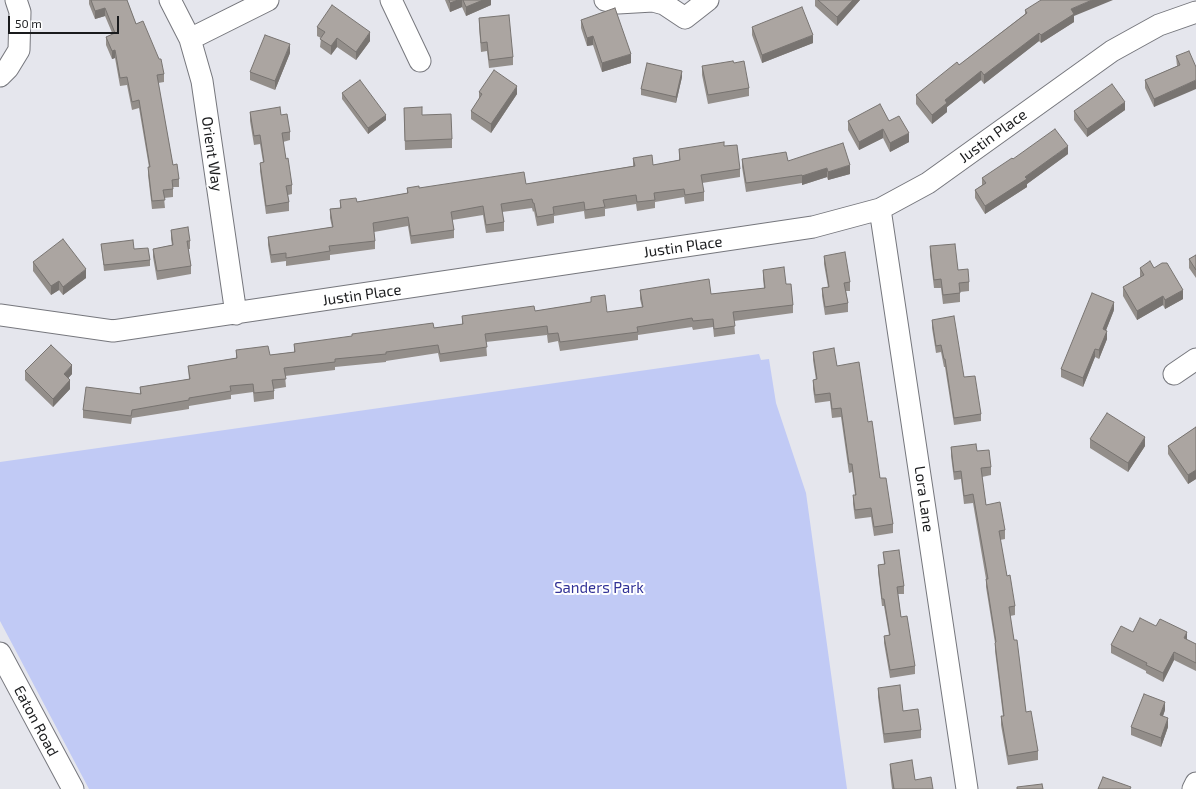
<!DOCTYPE html>
<html>
<head>
<meta charset="utf-8">
<style>
	body { margin:0 }
	#map { position:relative; width:1196px; height:789px; overflow:hidden; background:#e5e6ed; font-family:"Exo 2",sans-serif }
	canvas { display:block }
	.scale { position:absolute; left:8px; top:16px; width:111px; height:18px; box-sizing:border-box; border:2px solid #1a1b1d; border-top:0; padding-left:5px; font-size:12px; line-height:14px; white-space:nowrap; color:#1a1b1d; -webkit-text-stroke:3px #fff; paint-order:stroke }
</style>
</head>
<body>
<div id="map">
<canvas width="1196" height="789"></canvas>
<div class="scale">50 m</div>
</div>
<script>
const context = document.querySelector('canvas').getContext('2d');
context.lineJoin = 'round';
function fillPath(path, color) { context.fillStyle = color; context.fill(path, 'evenodd'); }
const toPath = rows => new Path2D(rows.map(r => 'M' + r).join(''));
function stroke(path, color, width, dash) { context.strokeStyle = color; context.lineWidth = width; context.lineCap = dash ? 'butt' : 'round'; context.setLineDash(dash || []); context.stroke(path); }
function label(font, color, halo, rows, align = 'center') {
  context.font = font + ' "Exo 2",sans-serif'; context.lineWidth = 4; context.setLineDash([]); context.textBaseline = 'middle'; context.strokeStyle = halo; context.fillStyle = color; for (const [text, x, y, turn = 0] of rows) {
    context.save(); context.translate(x, y); context.rotate((+turn || 0) * Math.PI / 180); context.textAlign = isNaN(turn) ? turn : align; if (halo) context.strokeText(text, 0, 0); context.fillText(text, 0, 0); context.restore();
  }
}
fillPath(toPath([
	[759,354,761,360,769,359,776,403,806,493,847,789,89,789,0,621,0,462]
]), '#c1caf5');
const minor = toPath([
	[170,0,190,39,202,81,236,314],
	[391,0,420,61],
	[605,0,618,3,653,1,664,4,685,18,708,0],
	[190,39,268,0],
	[0,76,8,68,19,50,20,12,16,0],
	[880,209,967,789],
	[0,315,113,331,813,227,880,209,928,183,1112,51,1159,25,1196,12],
	[1174,374,1196,359],
	[0,653,73,789],
	[1193,789,1196,783]
]);
stroke(minor, '#76777d', 23);
stroke(minor, '#fff', 21);
fillPath(toPath([
	[89,0,127,0,136,24,164,74,164,82,158,83,173,165,179,179,179,187,173,187,173,197,164,198,165,208,152,209,148,175,149,167,139,108,132,110,127,85,120,86,115,58,112,59,106,45,106,37,113,35,105,16,95,19,89,4],
	[445,0,491,0,491,5,466,16,462,7,450,12],
	[815,0,860,0,837,26,815,6],
	[1025,10,1074,16,1074,22,1041,43,1039,41,984,84,981,80,947,107,947,112,932,124,916,104,916,95,959,65,1025,14],
	[479,18,513,57,513,65,489,68,487,51,481,52,479,27],
	[581,20,631,63,602,72,593,45,587,46,581,28],
	[317,27,370,41,356,60,337,47,331,55,320,47,321,38,317,36],
	[752,27,813,43,762,63,752,35],
	[290,53,275,90,250,80,250,72],
	[1176,56,1196,67,1154,107,1145,88,1145,80,1177,66],
	[734,63,749,88,749,96,708,104,702,75,702,66],
	[682,77,676,103,641,95,641,89],
	[479,92,517,94,491,133,471,119,471,111,479,99],
	[342,93,386,120,368,134,342,99],
	[404,108,422,115,452,139,452,148,405,150],
	[1125,110,1087,137,1074,120,1074,111],
	[250,112,281,115,290,132,290,140,283,142,286,159,292,185,292,194,288,195,289,202,289,211,266,214,260,171,260,163,263,162,260,144,254,145,250,121],
	[848,121,889,121,909,142,890,152,883,138,859,150,848,130],
	[724,146,740,169,740,177,702,183,704,192,704,201,685,204,684,197,655,202,655,208,637,211,636,204,605,209,605,216,585,219,584,211,554,216,554,223,537,226,534,211,533,212,532,208,502,212,504,222,504,231,486,233,483,215,452,220,454,230,454,238,411,244,408,226,374,232,375,241,375,249,330,255,330,260,286,266,286,261,271,263,268,245,268,237,332,227,330,218,330,209,340,208,340,200,357,202,407,193,407,188,419,188,526,184,633,166,633,158,653,165,679,160,679,149],
	[1068,154,1027,184,1027,187,985,214,975,198,975,190,982,185,982,178,1013,159],
	[742,159,788,161,850,174,828,180,827,177,802,185,802,183,746,192,742,167],
	[171,230,190,241,190,249,188,249,191,266,191,274,157,280,153,257,153,249,172,245,171,239],
	[101,244,134,249,150,260,150,266,104,271],
	[930,246,958,270,969,282,969,291,960,292,960,302,943,304,941,288,934,288,930,255],
	[1196,255,1196,278,1189,268,1189,259],
	[824,256,850,282,850,291,846,291,848,303,848,312,825,315,822,296,822,288,828,287,824,264],
	[33,262,86,278,63,295,59,290,51,295,33,271],
	[1140,268,1154,268,1183,299,1165,309,1163,305,1137,320,1123,296,1123,287,1140,277],
	[763,270,786,284,793,305,793,313,734,321,735,334,714,337,713,327,693,330,692,327,638,335,638,340,560,351,558,341,548,343,547,335,486,342,487,356,440,362,438,353,386,361,386,362,335,367,335,370,285,376,286,387,274,389,274,399,254,402,253,392,231,395,231,399,189,406,189,409,132,418,131,424,83,418,83,410,140,394,140,387,189,379,188,366,236,358,236,350,270,355,294,352,294,344,434,328,462,324,462,316,535,311,591,302,591,297,607,312,642,307,640,299,640,290,711,294,764,288,763,279],
	[1114,310,1106,330,1107,339,1099,359,1095,357,1083,387,1061,377,1061,369],
	[932,320,964,377,981,414,981,421,954,425,945,367,944,367,941,352,936,353,932,328],
	[813,352,837,366,868,422,880,478,893,524,893,533,874,536,871,517,855,519,853,504,853,495,855,495,852,472,849,473,841,417,832,418,830,401,815,403,813,389,813,380,816,380,813,360],
	[25,371,72,374,68,378,70,389,53,407,25,380],
	[1196,427,1196,479,1188,484,1168,454,1168,446],
	[1090,439,1145,446,1128,472,1090,448],
	[951,447,977,451,991,467,991,475,982,477,986,505,1005,530,1005,539,1000,540,1007,576,1015,606,1015,615,1010,616,1026,712,1038,751,1038,760,1008,765,1001,725,1001,716,1003,716,995,651,995,643,986,587,986,579,973,503,964,504,961,479,954,480,951,456],
	[883,552,904,586,904,594,898,594,901,617,915,666,915,674,890,678,884,643,884,636,889,635,884,606,882,606,878,572,878,565,884,564],
	[1156,626,1196,644,1196,671,1174,660,1163,682,1146,673,1146,671,1111,653,1111,645,1133,632],
	[878,688,903,711,921,730,921,738,884,743,878,697],
	[1165,710,1163,716,1168,727,1161,747,1131,735,1131,727],
	[890,764,915,780,933,789,892,789,890,772]
]), '#938e8a');
fillPath(toPath([
	[458,0,462,0,462,7,450,12,450,3],
	[483,0,491,0,491,5,466,16,466,7],
	[853,0,860,0,837,26,837,17],
	[1092,0,1113,0,1074,16,1074,22,1041,43,1041,35,1071,9],
	[105,8,105,16,95,19,95,11],
	[370,32,370,41,356,60,356,52],
	[1039,33,1039,41,984,84,984,75],
	[813,35,813,43,762,63,762,55],
	[593,36,593,45,587,46,587,38],
	[337,38,337,47,331,55,331,46],
	[290,44,290,53,275,90,275,81],
	[115,50,115,58,112,59,112,51],
	[631,54,631,63,602,72,602,63],
	[682,71,682,77,676,103,676,97],
	[981,71,981,80,947,107,947,112,932,124,932,115,945,100],
	[1196,80,1196,89,1154,107,1154,99],
	[517,86,517,94,491,133,491,124],
	[1125,102,1125,110,1087,137,1087,129],
	[386,115,386,120,368,134,368,128],
	[883,129,883,138,859,150,859,142],
	[909,133,909,142,890,152,890,143],
	[1068,146,1068,154,1027,184,1027,187,985,214,985,206],
	[850,165,850,174,828,180,828,172],
	[827,168,827,177,802,185,802,176],
	[86,269,86,278,63,295,63,287],
	[59,281,59,290,51,295,51,286],
	[1183,290,1183,299,1165,309,1165,300],
	[1163,296,1163,305,1137,320,1137,311],
	[1114,302,1114,310,1103,338,1103,329],
	[1107,331,1107,339,1099,359,1099,350],
	[1095,349,1095,357,1083,387,1083,378],
	[72,365,72,374,64,383,64,374],
	[70,380,70,389,53,407,53,399],
	[1145,437,1145,446,1128,472,1128,463],
	[1196,470,1196,479,1188,484,1188,475],
	[1187,632,1187,641,1184,638],
	[1174,652,1174,660,1163,682,1163,673],
	[1165,702,1165,710,1160,724,1160,715],
	[1168,718,1168,727,1161,747,1161,738]
]), '#787471');
const building = toPath([
	[91,0,127,0,136,24,143,21,159,59,161,59,164,74,157,75,173,165,177,164,179,179,172,180,173,189,163,190,165,200,152,201,148,167,150,167,139,100,132,102,127,77,120,78,115,50,112,51,106,37,115,33,105,8,95,11,91,0],
	[449,0,458,0,450,3,449,0],
	[463,0,483,0,466,7,463,0],
	[818,0,853,0,837,17,818,0],
	[1041,0,1092,0,1071,9,1074,14,1041,35,1039,33,984,75,981,71,945,100,947,103,932,115,916,95,957,62,959,65,1027,13,1025,10,1041,0],
	[332,5,370,32,356,52,337,38,331,46,320,39,325,32,317,27,332,5],
	[802,7,813,35,762,55,752,27,802,7],
	[615,8,631,54,602,63,593,36,587,38,581,20,615,8],
	[509,15,513,57,489,60,487,42,481,43,479,18,509,15],
	[265,35,290,44,275,81,250,72,265,35],
	[1189,51,1196,67,1196,80,1154,99,1145,80,1180,65,1176,56,1189,51],
	[733,61,734,63,744,61,749,88,708,95,702,66,733,61],
	[647,63,682,71,676,97,641,89,647,63],
	[494,70,517,86,491,124,471,111,482,94,479,92,494,70],
	[360,80,386,115,368,128,342,93,360,80],
	[1112,84,1125,102,1087,129,1074,111,1112,84],
	[880,104,889,121,899,116,909,133,890,143,883,129,859,142,848,121,880,104],
	[280,107,281,115,287,114,290,132,282,133,286,159,288,158,292,185,286,186,289,202,266,206,260,163,264,162,260,135,254,136,250,112,280,107],
	[422,107,422,115,451,114,452,139,405,141,404,108,422,107],
	[1055,129,1068,146,1025,177,1027,179,985,206,975,190,986,183,982,178,1012,158,1013,159,1055,129],
	[724,142,724,146,737,145,740,169,701,175,704,192,685,195,684,189,654,193,655,200,637,202,636,195,603,200,605,207,585,210,584,202,553,207,554,214,537,217,534,203,533,203,532,199,501,204,504,222,486,225,483,206,451,212,454,230,411,236,408,217,373,223,375,241,329,246,330,251,286,258,286,253,271,255,268,237,333,227,330,209,341,208,340,200,356,198,357,202,408,193,407,188,419,186,419,188,524,172,526,184,635,166,633,158,652,155,653,165,680,160,679,149,724,142],
	[843,143,850,165,828,172,827,168,802,176,802,175,746,183,742,159,786,152,788,161,843,143],
	[188,227,190,241,187,241,191,266,157,271,153,249,173,245,171,230,188,227],
	[63,239,86,269,63,287,59,281,51,286,33,262,63,239],
	[133,240,134,249,148,248,150,260,104,265,101,244,133,240],
	[955,244,958,270,968,269,969,282,959,283,960,293,943,295,941,279,934,280,930,246,955,244],
	[845,252,850,282,844,283,848,303,825,307,822,288,829,287,824,256,845,252],
	[1196,255,1196,270,1189,259,1196,255],
	[1150,261,1154,268,1162,263,1167,263,1183,290,1165,300,1163,296,1137,311,1123,287,1144,275,1140,268,1150,261],
	[784,267,786,284,791,284,793,305,733,312,735,326,714,329,713,319,693,321,692,318,637,327,638,332,560,342,558,333,548,334,547,326,485,334,487,347,440,354,438,345,386,352,386,354,335,359,335,362,284,368,286,379,272,380,274,391,254,393,253,384,230,386,231,391,189,398,189,400,132,410,131,416,83,410,86,387,141,394,140,387,190,379,188,366,237,358,236,350,268,346,270,355,295,352,294,344,352,336,352,334,433,323,434,328,463,324,462,316,534,306,535,311,591,302,591,297,605,295,607,312,643,307,640,290,709,279,711,294,765,288,763,270,784,267],
	[1092,293,1114,302,1103,329,1107,331,1099,350,1095,349,1083,378,1061,369,1092,293],
	[954,316,964,377,975,376,981,414,954,418,945,359,944,359,941,345,936,346,932,320,954,316],
	[51,345,72,365,64,374,70,380,53,399,25,371,51,345],
	[834,348,837,366,859,362,868,422,872,421,880,478,886,478,893,524,874,527,871,508,855,510,853,495,856,495,852,464,849,464,841,408,832,409,830,393,815,395,813,380,817,379,813,352,834,348],
	[1107,413,1145,437,1128,463,1090,439,1107,413],
	[1196,427,1196,470,1188,475,1168,446,1196,427],
	[976,444,977,451,989,450,991,467,981,468,986,505,1000,502,1005,530,999,531,1007,576,1010,575,1015,606,1009,607,1014,640,1017,640,1026,712,1031,711,1038,751,1008,756,1001,716,1004,716,995,643,996,642,986,579,988,579,973,494,964,496,961,471,954,472,951,447,976,444],
	[899,550,904,586,897,587,901,617,907,616,915,666,890,670,884,636,890,635,884,599,882,599,878,565,885,564,883,552,899,550],
	[1140,618,1156,626,1160,619,1187,632,1184,638,1196,644,1196,663,1174,652,1163,673,1146,665,1147,663,1111,645,1121,626,1133,632,1140,618],
	[900,685,903,711,918,709,921,730,884,734,878,688,900,685],
	[1144,694,1165,702,1160,715,1168,718,1161,738,1131,727,1144,694],
	[912,760,915,780,931,777,933,789,894,789,890,764,912,760],
	[1103,777,1131,787,1130,789,1098,789,1103,777],
	[1042,784,1043,789,1017,789,1017,787,1042,784]
]);
fillPath(building, '#aba5a1');
stroke(building, '#787471', 1);
label('15px', '#1a1b1d', '#fff', [
	["Justin Place",993,136,-36],
	["Orient Way",212,154,82],
	["Justin Place",683,247,-8],
	["Justin Place",362,295,-8],
	["Lora Lane",924,499,82],
	["Eaton Road",36,721,62]
]);
label('15px', '#323397', '#fff', [
	["Sanders Park",599,588]
]);
</script>
</body>
</html>
